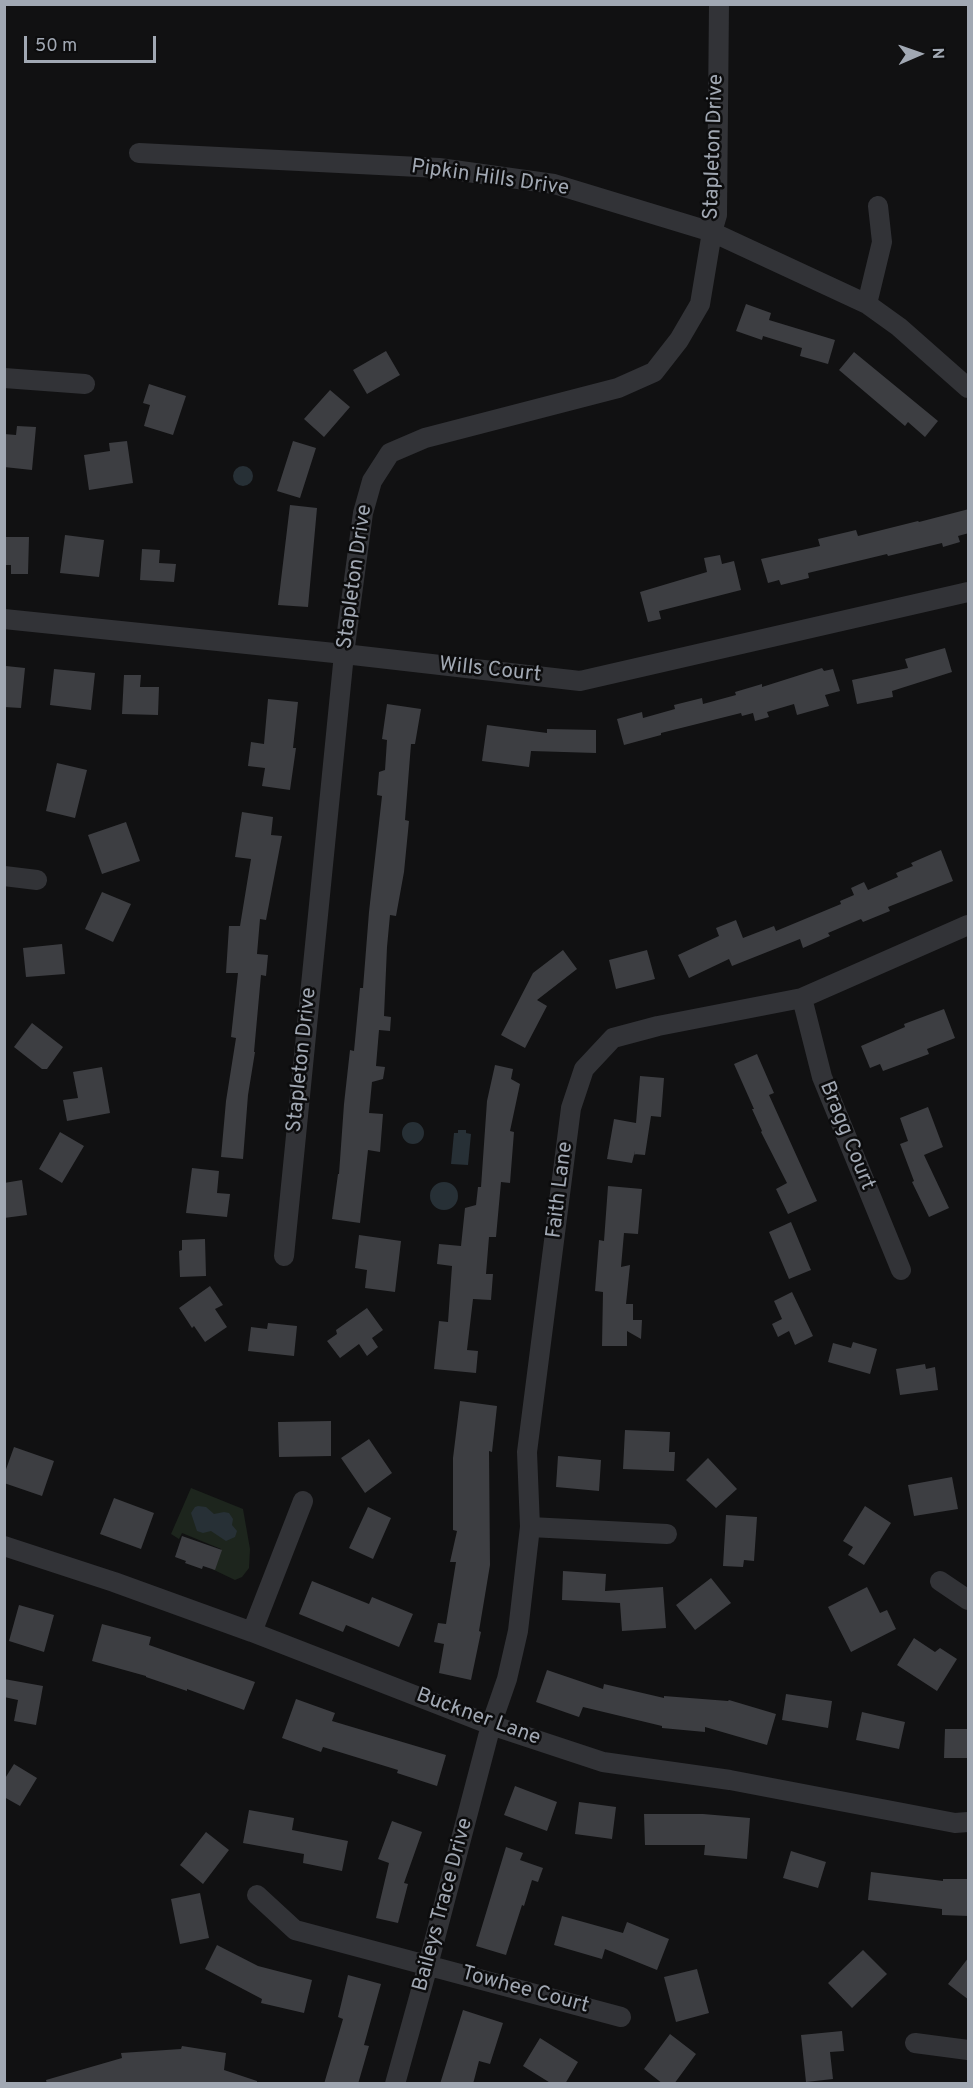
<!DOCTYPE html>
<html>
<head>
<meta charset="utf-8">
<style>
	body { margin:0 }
	#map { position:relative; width:973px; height:2088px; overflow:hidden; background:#111112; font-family:Overpass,sans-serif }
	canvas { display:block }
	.frame { position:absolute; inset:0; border:6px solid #a1a8b3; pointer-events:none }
	.north { position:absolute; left:889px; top:24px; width:60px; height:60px; -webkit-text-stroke:4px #0c0c0d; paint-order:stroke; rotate:88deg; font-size:16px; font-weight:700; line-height:24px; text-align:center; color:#a1a8b3 }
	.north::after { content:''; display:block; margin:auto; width:21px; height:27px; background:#a1a8b3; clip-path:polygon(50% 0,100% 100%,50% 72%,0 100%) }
	.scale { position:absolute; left:24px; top:36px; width:132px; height:27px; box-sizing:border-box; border:3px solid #a1a8b3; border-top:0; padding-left:8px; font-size:18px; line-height:21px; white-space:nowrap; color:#a1a8b3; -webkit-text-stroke:4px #0c0c0d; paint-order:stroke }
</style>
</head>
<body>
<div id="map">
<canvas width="973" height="2088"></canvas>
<div class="frame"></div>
<div class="north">N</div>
<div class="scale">50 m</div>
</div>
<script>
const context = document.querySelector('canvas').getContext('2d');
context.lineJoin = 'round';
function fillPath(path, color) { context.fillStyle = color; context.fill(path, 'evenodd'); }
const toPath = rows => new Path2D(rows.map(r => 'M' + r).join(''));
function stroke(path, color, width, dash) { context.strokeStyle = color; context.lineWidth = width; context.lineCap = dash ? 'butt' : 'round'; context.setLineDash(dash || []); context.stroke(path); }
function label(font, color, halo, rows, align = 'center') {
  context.font = font + ' Overpass,sans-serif'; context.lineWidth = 5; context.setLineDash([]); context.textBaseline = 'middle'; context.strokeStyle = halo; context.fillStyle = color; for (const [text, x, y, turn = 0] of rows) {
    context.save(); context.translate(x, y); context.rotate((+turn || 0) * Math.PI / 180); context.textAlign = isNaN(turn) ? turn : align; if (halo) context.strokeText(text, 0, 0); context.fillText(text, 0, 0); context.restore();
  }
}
fillPath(toPath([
	[191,1488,243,1509,250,1549,249,1568,242,1577,235,1580,212,1569,221,1549,182,1533,179,1539,171,1534]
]), '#1d251d');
fillPath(toPath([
	'233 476a10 10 0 1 1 20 0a10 10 0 1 1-20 0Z',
	'402 1133a11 11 0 1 1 22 0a11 11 0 1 1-22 0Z',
	[458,1130,466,1130,466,1133,471,1134,468,1165,451,1164,454,1133,458,1133],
	'430 1196a14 14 0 1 1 28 0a14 14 0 1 1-28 0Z',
	[198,1506,206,1507,214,1514,224,1512,229,1513,233,1519,232,1525,237,1531,235,1537,226,1541,211,1531,203,1533,197,1531,191,1513,195,1507]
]), '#273036');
fillPath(toPath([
	[746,304,771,313,769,320,835,340,828,364,800,356,802,348,763,336,762,340,736,331],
	[386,351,400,375,367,394,353,370],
	[854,352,938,421,925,437,908,422,905,426,839,370],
	[149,384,186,396,173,435,144,426,150,405,143,403],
	[330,390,350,407,324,437,304,419],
	[17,426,36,427,32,470,4,467,4,434,16,435],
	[127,441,133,483,89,490,84,455,110,451,109,443],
	[293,441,316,448,300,498,277,491],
	[290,505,317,508,308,607,278,605],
	[969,509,969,533,958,536,960,542,943,547,942,543,888,556,887,554,808,573,809,578,781,585,779,580,768,583,761,559,820,546,818,539,856,530,858,536,918,521,919,522],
	[65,535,104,540,99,577,60,573],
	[4,537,29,537,28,574,11,574,11,565,4,565],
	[142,549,160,550,159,563,176,564,174,582,140,580],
	[720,555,722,564,734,561,741,590,659,611,661,619,648,622,640,592,707,572,704,558],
	[945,648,952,672,892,691,893,697,857,704,852,680,908,668,905,659],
	[6,666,25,668,21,708,4,707],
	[822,668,824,671,833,669,840,691,825,695,829,706,797,715,794,704,767,712,769,717,755,721,753,713,742,716,741,713,661,733,661,735,624,745,617,719,642,712,643,718,675,709,674,705,702,698,703,704,736,695,735,692,762,684,762,687],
	[54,669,95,673,91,710,50,705],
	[124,675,141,675,140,687,159,687,158,715,122,714],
	[268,699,298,702,293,748,296,748,290,790,262,786,265,768,248,766,251,742,264,744],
	[387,704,421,709,415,744,411,744,405,820,409,821,404,872,396,916,390,915,387,947,384,1016,391,1017,390,1031,379,1030,376,1066,385,1067,383,1079,372,1082,369,1113,383,1114,380,1152,368,1150,360,1223,332,1219,338,1174,339,1174,344,1104,350,1050,354,1051,360,988,363,988,369,912,382,796,377,795,379,772,385,770,387,740,382,739],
	[487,725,547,733,547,729,596,730,596,753,531,751,529,767,482,761],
	[57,763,87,770,75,818,46,811],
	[242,812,273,817,271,835,282,836,266,920,260,919,257,954,268,955,266,976,261,975,254,1052,255,1052,248,1095,243,1159,221,1157,226,1101,236,1038,231,1037,238,973,226,973,229,926,240,926,251,859,235,857],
	[126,822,140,861,102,874,88,835],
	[941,850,953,881,888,907,890,911,863,922,861,919,828,933,830,936,803,948,800,939,732,966,729,959,689,978,678,955,719,936,716,928,736,920,743,938,774,926,776,931,841,904,840,901,854,895,851,888,864,882,868,890,898,877,896,873,913,866,911,863],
	[102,892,131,904,113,942,85,929],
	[62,944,65,974,26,977,23,948],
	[563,950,577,969,537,1000,547,1006,525,1048,501,1035,533,973],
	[647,950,655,979,616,989,609,960],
	[944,1009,955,1038,927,1049,929,1054,883,1071,880,1064,870,1068,861,1046,905,1027,904,1024],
	[32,1023,63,1047,47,1069,42,1069,14,1047],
	[757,1054,774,1093,769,1095,817,1201,788,1214,776,1189,787,1183,761,1132,762,1131,752,1109,754,1109,734,1064],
	[495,1065,513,1069,511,1079,520,1084,510,1131,514,1132,510,1183,501,1182,496,1237,489,1237,486,1274,493,1274,491,1300,473,1299,467,1350,478,1351,476,1373,434,1369,439,1321,448,1322,452,1266,437,1264,439,1244,461,1246,465,1208,476,1205,478,1187,481,1187,487,1101],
	[102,1067,110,1113,67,1121,63,1100,78,1098,73,1072],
	[640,1076,664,1078,661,1117,651,1116,645,1155,634,1154,635,1151,632,1163,607,1159,614,1119,636,1123],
	[928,1107,943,1147,924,1155,949,1208,929,1217,912,1182,914,1181,900,1144,908,1141,900,1118],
	[60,1132,84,1146,62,1183,39,1169],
	[192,1168,219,1171,217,1193,230,1194,227,1217,186,1213],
	[22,1180,27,1215,4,1218,4,1183],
	[608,1186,642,1189,638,1234,624,1233,621,1267,630,1265,626,1304,633,1304,633,1320,642,1320,641,1339,627,1331,627,1346,602,1346,603,1292,595,1291,599,1240,604,1241],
	[791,1222,811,1270,789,1279,769,1232],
	[359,1235,401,1241,395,1292,365,1288,367,1270,355,1268],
	[205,1239,206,1276,180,1277,179,1251,182,1250,182,1240],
	[210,1286,223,1305,215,1309,227,1327,205,1342,194,1326,192,1328,179,1308],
	[792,1292,813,1336,795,1345,789,1331,778,1337,772,1324,782,1319,774,1301],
	[367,1308,383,1330,372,1338,378,1347,367,1356,359,1344,340,1358,327,1341,337,1334,336,1330],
	[268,1323,297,1326,294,1356,248,1351,251,1327,267,1329],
	[853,1342,877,1349,870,1374,828,1362,833,1343,851,1348],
	[925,1364,926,1369,935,1367,938,1390,900,1395,896,1369],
	[460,1401,497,1406,492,1452,489,1451,490,1565,479,1631,481,1632,471,1680,439,1673,444,1644,434,1642,438,1623,446,1624,456,1562,450,1562,457,1531,453,1530,453,1458],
	[331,1421,331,1456,279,1457,278,1422],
	[625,1430,670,1432,669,1452,675,1452,674,1471,623,1469],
	[369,1439,392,1473,365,1493,341,1458],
	[14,1447,54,1461,42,1496,4,1483,4,1475],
	[558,1456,601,1460,599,1491,556,1487],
	[708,1458,737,1489,716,1508,686,1480],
	[952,1477,958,1509,914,1516,908,1485],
	[114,1498,154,1513,141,1549,100,1534],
	[865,1506,891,1523,864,1565,848,1555,853,1547,843,1541],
	[368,1507,391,1518,373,1559,349,1548],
	[726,1515,757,1517,754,1561,744,1560,743,1567,723,1566],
	[182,1536,222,1550,215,1570,203,1566,202,1569,185,1563,186,1561,175,1557],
	[563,1571,606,1574,605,1591,663,1587,666,1628,622,1631,620,1603,562,1600],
	[711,1578,731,1603,695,1630,676,1605],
	[312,1581,369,1604,372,1597,413,1614,399,1647,346,1625,343,1632,299,1614],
	[867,1587,880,1613,887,1610,896,1629,851,1652,828,1607],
	[19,1605,54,1615,44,1652,9,1641],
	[102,1624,151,1637,149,1645,255,1682,244,1710,187,1689,187,1691,146,1677,146,1676,92,1661],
	[914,1638,935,1652,940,1648,957,1659,937,1691,897,1665],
	[547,1670,603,1689,604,1684,664,1698,664,1696,728,1701,729,1700,776,1714,767,1745,705,1727,705,1732,662,1728,662,1726,583,1707,579,1717,536,1702],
	[4,1679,43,1686,36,1725,14,1721,18,1700,4,1697],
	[786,1694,832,1701,828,1728,782,1720],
	[296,1699,335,1713,332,1721,446,1755,437,1786,397,1773,398,1770,323,1747,321,1752,282,1738],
	[862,1712,905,1722,899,1749,856,1740],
	[945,1729,969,1729,969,1758,944,1758],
	[14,1764,37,1778,20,1806,4,1797,4,1780],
	[515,1786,557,1802,547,1831,504,1815],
	[579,1802,616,1807,612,1839,575,1834],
	[249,1810,294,1818,292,1830,348,1841,342,1871,303,1863,304,1854,243,1843],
	[644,1814,703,1814,750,1818,747,1859,704,1855,705,1845,645,1845],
	[392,1821,422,1832,404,1883,408,1884,398,1923,376,1918,389,1863,378,1859],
	[206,1832,229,1850,203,1884,180,1865],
	[506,1847,523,1853,520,1860,543,1868,538,1882,532,1880,524,1906,522,1905,506,1955,476,1946],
	[791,1851,826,1862,818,1888,783,1878],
	[871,1872,943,1881,943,1879,969,1879,969,1916,942,1915,942,1909,868,1900],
	[200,1893,209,1938,180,1944,171,1899],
	[562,1916,623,1933,627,1922,669,1939,657,1970,605,1949,602,1959,554,1945],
	[217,1945,258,1966,312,1980,304,2013,261,2003,262,1999,205,1969],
	[863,1950,887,1974,852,2008,828,1983],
	[969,1957,969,2000,948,1984],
	[697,1969,709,2013,676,2022,664,1977],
	[348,1975,381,1984,364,2045,369,2046,358,2084,324,2084,343,2019,338,2017],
	[463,2010,503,2023,490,2064,479,2061,473,2084,440,2084],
	[842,2031,844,2051,830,2052,833,2079,806,2082,801,2035],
	[670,2034,696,2054,674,2084,663,2084,644,2069],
	[540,2038,578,2062,565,2084,552,2084,523,2066],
	[182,2046,226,2053,224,2070,257,2081,257,2084,47,2084,46,2080,122,2058,121,2053,181,2049]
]), '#3d3e42');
stroke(toPath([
	[139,153,439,168,554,184,712,232,867,304,899,327,968,388],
	[867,304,882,242,878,206],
	[4,378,85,384],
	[4,619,344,654,580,681,968,592],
	[4,876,37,880],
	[802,998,822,1077,901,1270],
	[284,1256,344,654,363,513,372,481,390,453,425,438,618,388,654,372,679,340,700,304,712,232,717,215,719,4],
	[530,1527,667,1534],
	[4,1546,114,1582,252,1632,491,1725,603,1762,730,1780,955,1823,968,1822],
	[940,1581,968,1600],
	[252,1632,303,1501],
	[257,1895,295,1930,621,2017],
	[915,2043,968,2050],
	[395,2084,428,1965,491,1725,507,1679,518,1631,530,1527,527,1452,571,1108,584,1069,613,1038,658,1026,802,998,968,925]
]), '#323337', 20);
label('21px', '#a1a8b3', '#0c0c0d', [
	["Stapleton Drive",715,147,-88],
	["Pipkin Hills Drive",490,179,8],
	["Stapleton Drive",356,577,-82],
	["Wills Court",490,671,6],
	["Stapleton Drive",303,1060,-84],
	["Bragg Court",846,1136,68],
	["Faith Lane",561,1190,-83],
	["Buckner Lane",478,1718,20],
	["Baileys Trace Drive",444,1905,-75],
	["Towhee Court",525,1991,15]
]);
</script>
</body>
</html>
